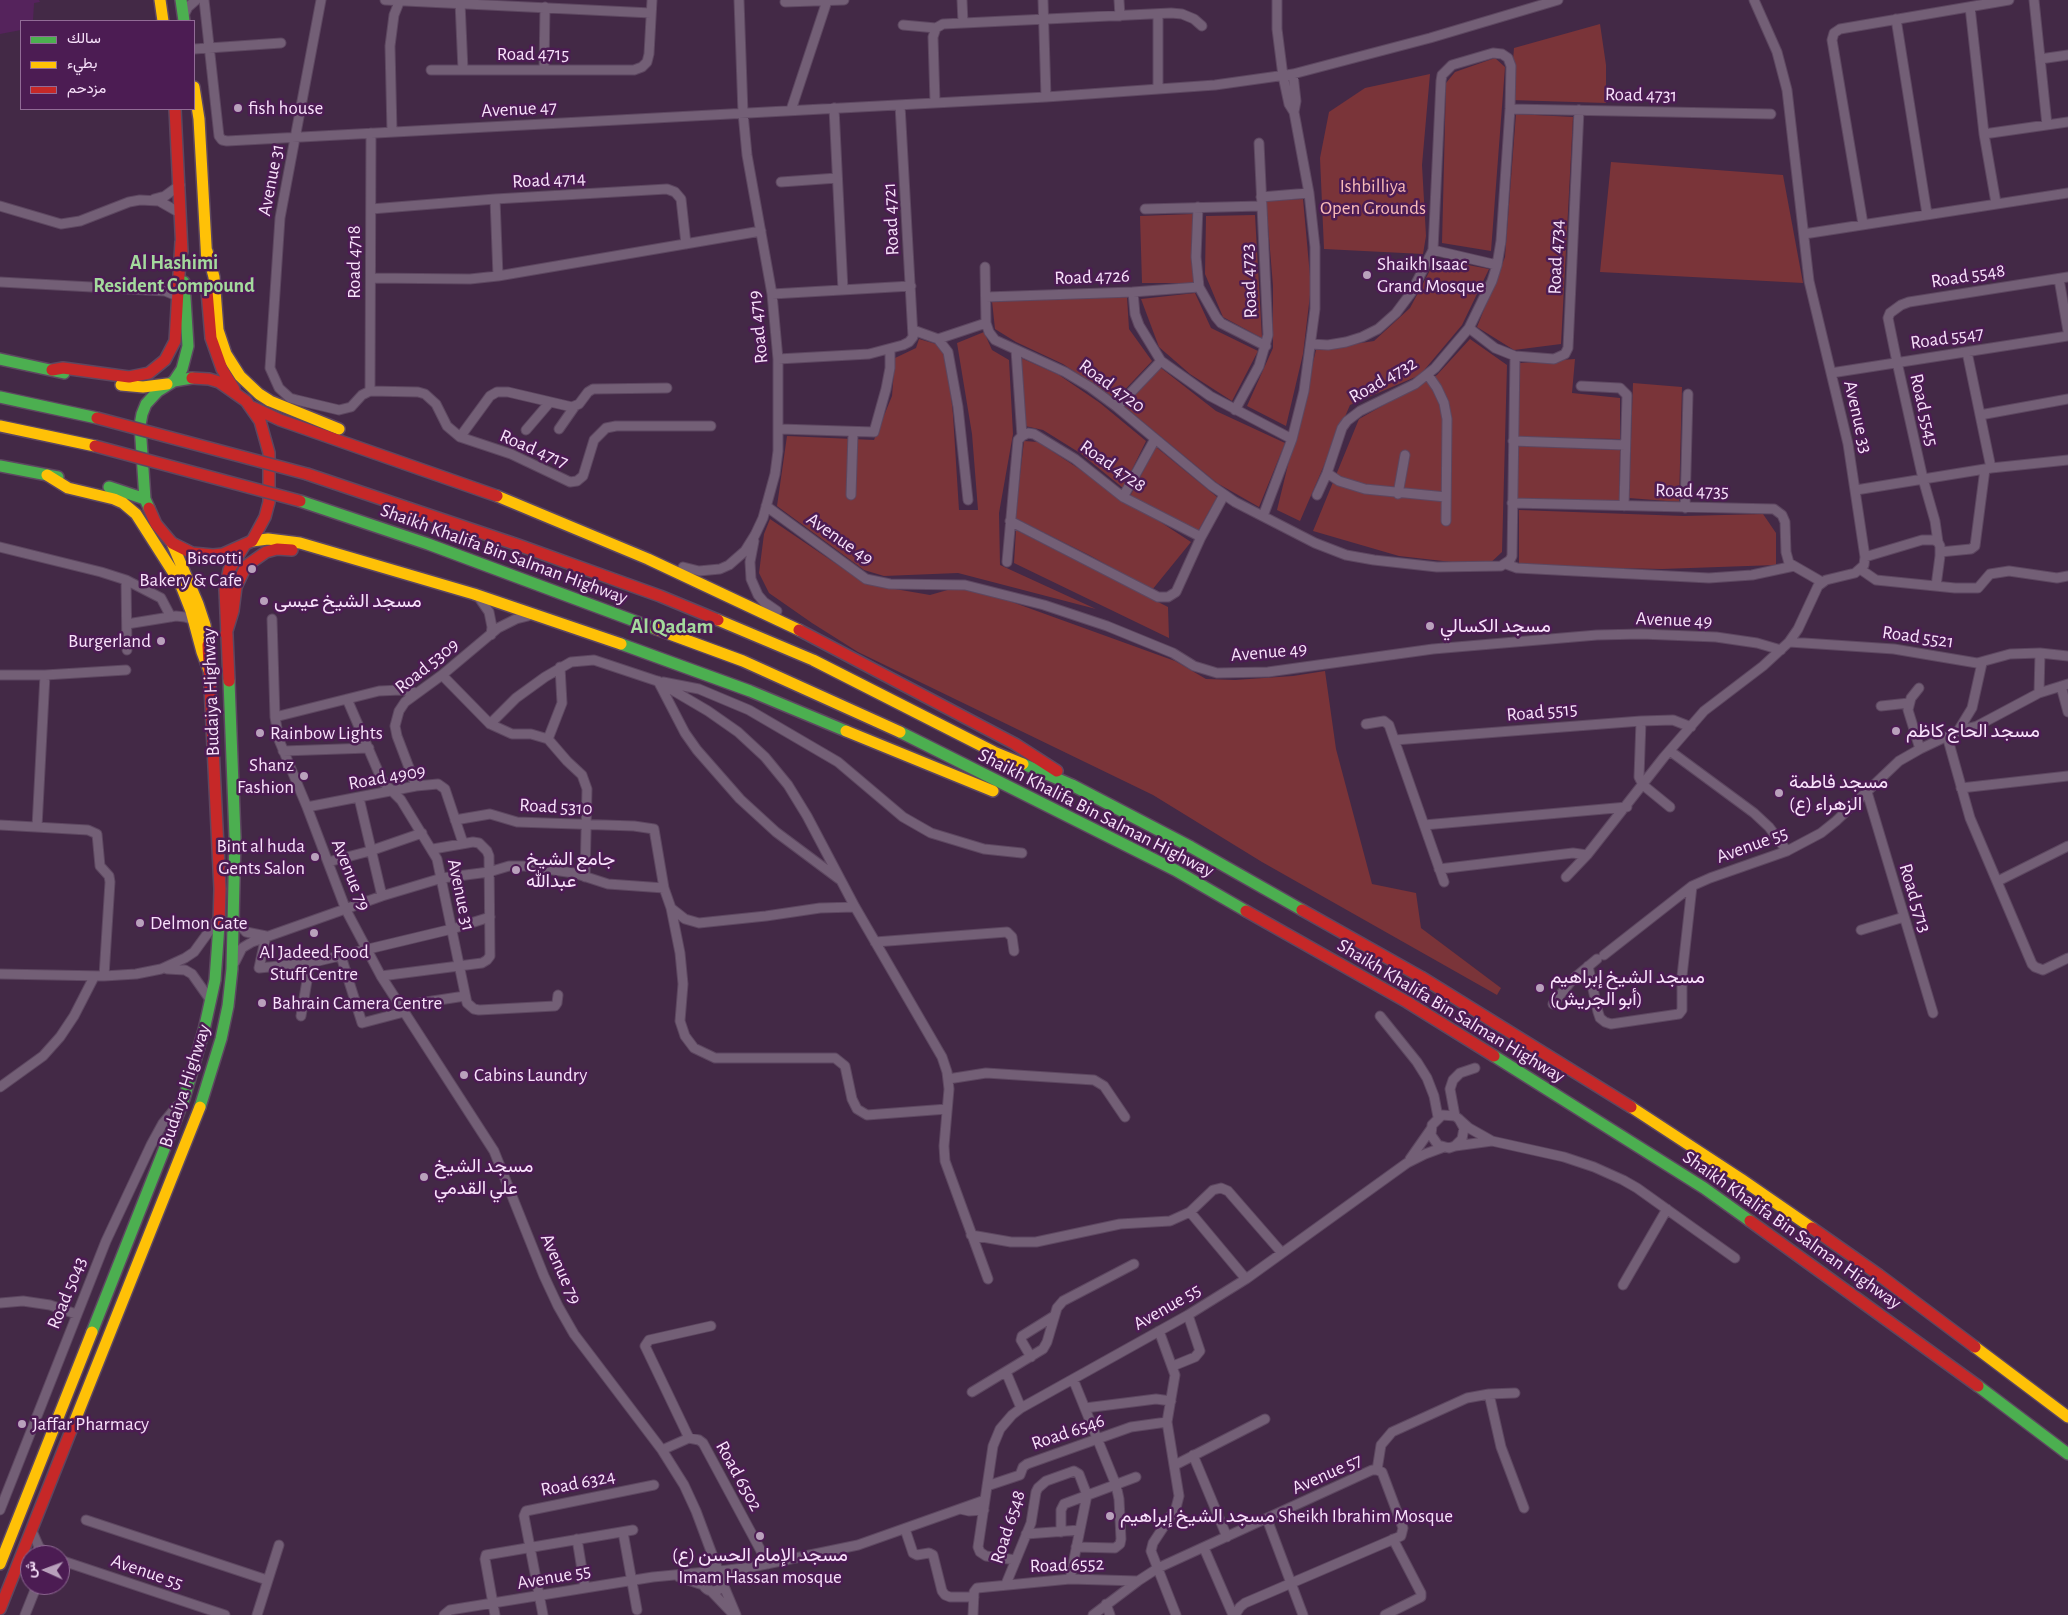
<!DOCTYPE html>
<html>
<head>
<meta charset="utf-8">
<style>
	body { margin:0 }
	#map { position:relative; width:2068px; height:1615px; overflow:hidden; background:#432946; font-family:"Alegreya Sans",Vazirmatn,sans-serif }
	canvas { display:block }
	.legend { position:absolute; left:20px; top:20px; width:175px; height:90px; box-sizing:border-box; background:#4c1c53; border:1px solid #916b96; margin:0; padding:6px 9px; list-style:none; font-size:15px; color:#f8e1fb }
	.legend li { display:flex; align-items:center; gap:10px; height:25px }
	.legend b { width:25px; border:1px solid #916b96 }
	.north { position:absolute; left:20px; top:1545px; width:50px; height:50px; box-sizing:border-box; background:#4c1c53; border:1px solid #916b96; border-radius:50%; rotate:272deg; font-size:14px; font-weight:700; line-height:20px; text-align:center; color:#f8e1fb }
	.north::after { content:''; display:block; margin:auto; width:18px; height:22px; background:#b9a1bc; clip-path:polygon(50% 0,100% 100%,50% 72%,0 100%) }
</style>
</head>
<body>
<div id="map">
<canvas width="2068" height="1615"></canvas>
<ul class="legend">
<li><b style="height:6px;background:#4caf50"></b>سالك</li>
<li><b style="height:6px;background:#ffc107"></b>بطيء</li>
<li><b style="height:6px;background:#c62828"></b>مزدحم</li>
</ul>
<div class="north">ش</div>
</div>
<script>
const context = document.querySelector('canvas').getContext('2d');
context.lineJoin = 'round';
function fillPath(path, color) { context.fillStyle = color; context.fill(path, 'evenodd'); }
const toPath = rows => new Path2D(rows.map(r => 'M' + r).join(''));
function stroke(path, color, width, dash) { context.strokeStyle = color; context.lineWidth = width; context.lineCap = dash ? 'butt' : 'round'; context.setLineDash(dash || []); context.stroke(path); }
function label(font, color, halo, rows, align = 'center') {
  context.font = font + ' "Alegreya Sans",Vazirmatn,sans-serif'; context.lineWidth = 5; context.setLineDash([]); context.textBaseline = 'middle'; context.strokeStyle = halo; context.fillStyle = color; for (const [text, x, y, turn = 0] of rows) {
    context.save(); context.translate(x, y); context.rotate((+turn || 0) * Math.PI / 180); context.textAlign = isNaN(turn) ? turn : align; if (halo) context.strokeText(text, 0, 0); context.fillText(text, 0, 0); context.restore();
  }
}
fillPath(toPath([
	[0,0,39,0,40,2,34,3,33,21,21,21,21,30,0,34]
]), '#55235c');
fillPath(toPath([
	[1600,24,1606,65,1606,103,1510,100,1514,48],
	[1495,58,1505,67,1491,251,1442,243,1446,83,1455,72],
	[1430,74,1422,165,1426,236,1423,254,1324,249,1320,158,1329,112,1365,88],
	[1516,114,1573,117,1561,344,1514,350,1477,327,1505,257],
	[1611,162,1783,175,1803,283,1600,272],
	[1303,199,1311,287,1303,354,1286,426,1247,406,1273,348,1273,286,1266,201],
	[1193,214,1191,256,1194,283,1142,283,1140,216],
	[1255,215,1262,338,1223,317,1205,274,1206,216],
	[1436,259,1489,269,1462,325,1420,375,1350,405,1300,521,1277,510,1316,350,1374,341,1410,308],
	[1195,293,1211,328,1258,351,1232,401,1190,374,1159,347,1141,299],
	[1127,297,1129,329,1152,361,1116,399,1063,364,1016,342,995,329,992,301],
	[984,332,992,350,1009,360,1013,434,999,513,1000,565,1096,609,958,573,884,576,864,570,777,506,787,436,874,440,892,396,895,358,916,348,919,339,946,347,953,415,959,510,978,510,972,434,957,343],
	[1470,339,1507,365,1502,552,1487,566,1399,556,1313,531,1359,419,1437,375],
	[1021,358,1059,375,1100,403,1146,441,1123,488,1080,453,1043,430,1025,426],
	[1575,359,1572,393,1620,398,1620,439,1514,437,1520,363],
	[1161,368,1216,411,1285,443,1259,507,1217,483,1124,406],
	[1633,383,1682,387,1679,502,1629,498],
	[1024,441,1038,442,1191,542,1152,590,1091,556,1015,518],
	[1518,446,1620,450,1619,502,1517,498],
	[1156,447,1217,497,1198,531,1128,500],
	[1519,510,1684,516,1763,514,1776,533,1776,565,1662,569,1519,566],
	[770,519,866,584,930,595,965,585,1175,661,1206,679,1235,680,1293,676,1325,671,1336,749,1372,884,1416,893,1421,928,1501,988,1497,995,1262,862,1153,795,858,652,812,623,769,593,759,573,764,534],
	[1016,530,1168,607,1169,638,1014,563]
]), '#7a3439');
const street = toPath([
	[204,0,219,136,222,140,227,141,1046,97,1215,85,1293,74,1430,38,1558,0],
	[321,0,280,218,270,368,279,388,290,398,297,400,339,410,351,407,362,395,370,391,418,392,425,394,436,404,447,426,460,437,511,454,570,482,577,481,583,476,594,440,606,428,616,426,711,426],
	[385,0,651,13],
	[962,0,963,23],
	[1043,0,1046,97],
	[1119,0,1120,16],
	[2034,0,2047,125],
	[460,2,463,70],
	[785,2,844,0],
	[1970,7,1984,134,1996,203],
	[184,15,188,7,196,0],
	[1896,19,1927,214],
	[903,25,936,28],
	[194,49,281,43],
	[2040,59,2068,55],
	[431,70,634,70,642,67,647,62,649,54,652,0],
	[544,70,545,7],
	[1293,74,1296,101,1294,112],
	[1158,89,1158,14],
	[935,102,933,37,936,28,943,24,1171,13,1182,14,1194,19,1202,26],
	[834,108,843,290],
	[1510,109,1771,114],
	[791,110,827,1],
	[392,132,390,46,394,15,400,0],
	[1984,134,2068,122],
	[781,182,837,178],
	[1261,197,1309,193],
	[154,199,165,196,180,185],
	[495,199,498,276],
	[0,206,61,224,80,221,129,202,140,200,159,201,180,213],
	[1198,207,1196,257,1199,287,1216,317,1221,323,1266,346],
	[371,209,495,199,667,189,675,192,681,199,686,244],
	[1145,209,1261,206],
	[1863,224,1832,40,1834,33,1840,29,2009,0],
	[1804,234,2068,193],
	[1433,250,1497,265],
	[985,267,986,323,989,332,995,340,1065,372,1090,387,1117,407,1212,486,1235,502,1315,543,1346,555,1374,560,1437,567,1501,566,1510,560,1512,556,1515,356],
	[371,278,470,279,498,276,761,231],
	[2059,279,2068,331],
	[0,282,165,291,177,296],
	[1133,292,1135,314,1139,325,1161,361,1210,396,1292,439],
	[772,294,911,286],
	[986,297,1133,292,1199,287],
	[1469,328,1495,348,1515,356,1554,359,1565,354,1568,348,1579,110],
	[913,330,938,339,948,352,958,407,968,500],
	[938,339,986,323],
	[1311,344,1328,345,1346,342,1362,337,1378,329,1396,313,1411,293,1433,250,1441,81,1442,75,1452,65,1493,53,1502,54,1508,58,1511,66,1510,109,1501,241,1497,265,1492,281,1469,328,1435,368,1415,384,1360,411,1347,421,1342,428,1327,473,1317,495],
	[1016,350,1022,436],
	[1967,352,1991,468],
	[778,359,869,354,903,345,909,342,913,337,900,105],
	[1831,373,2068,336],
	[1428,375,1437,388,1444,403,1447,419,1446,521],
	[1581,386,1620,388,1627,395,1624,506],
	[370,391,371,133],
	[1117,407,1161,361],
	[1235,410,1259,366,1268,335,1259,143],
	[1980,415,2068,399],
	[559,429,575,406],
	[780,429,874,432,886,389,890,368,890,350],
	[526,430,550,402],
	[460,437,490,396,497,392,508,392,572,407,579,404,588,392,593,389,667,388],
	[1513,441,1625,445],
	[1327,473,1339,481,1365,489,1446,497],
	[1856,490,1991,468,2068,460],
	[1398,494,1405,455],
	[851,495,853,433],
	[1123,497,1155,439],
	[1512,503,1774,509,1782,515,1785,522,1786,552,1789,563,1822,582],
	[766,506,866,579,890,584,965,585,1044,605,1107,626,1173,653,1194,666,1217,673,1268,672,1433,649,1597,635,1641,634,1716,637,1757,643,1781,650],
	[1685,508,1688,394],
	[1263,516,1292,439,1304,391,1315,309,1315,247,1309,193,1294,112,1289,104,1283,76,1277,29,1277,0],
	[1010,521,1158,597,1168,597,1176,592,1201,537,1224,495],
	[754,541,750,562,751,579,758,595,764,602,777,611],
	[1938,542,1935,521,1923,479,1897,362,1888,318,1890,313,1901,305,1909,302,2068,277],
	[0,547,101,572,126,580,161,598,171,617],
	[1940,552,1971,549,1975,546,1985,469],
	[1865,557,1922,540,1934,540,1938,542,1940,546,1940,556,1936,586],
	[1007,562,1018,440,1022,436,1028,433,1034,434,1075,459,1123,497,1201,537],
	[1506,564,1517,568,1709,578,1752,575,1794,566],
	[683,567,699,571,720,569,729,565,745,551,755,535,763,518,775,474,778,451,778,359,772,294,747,155,743,113,739,0],
	[1860,569,1876,580,1955,588,1978,588,1990,574,2009,571,2057,578,2068,576],
	[126,580,127,650],
	[480,599,489,612,492,627,491,635],
	[272,619,275,717,279,740,307,807,346,910,381,976,494,1151,544,1276,558,1306,574,1334,662,1450,684,1485,696,1511,718,1570],
	[127,624,176,616,185,617,194,620],
	[1789,642,1894,649,1977,663,2010,654,2040,653,2068,656],
	[0,675,45,675,126,670],
	[442,675,490,724,512,734,531,734,548,739,567,761,582,775,587,789,585,877],
	[658,681,685,733,697,750,740,799,776,832,839,879],
	[663,682,699,689,749,710,838,762,903,817,931,833,984,849,1022,853],
	[2061,686,2068,712],
	[1919,688,1911,698,1908,710,1920,749],
	[2039,693,2040,653],
	[347,699,381,778,385,784,401,800,437,859,467,1003,474,1009,479,1010,555,1006,557,1003,558,995],
	[1881,706,1909,703],
	[275,717,379,691,401,690,417,693],
	[1641,721,1639,777,1643,785,1670,807],
	[490,724,516,698,545,677,571,662,594,660,657,681,708,711,738,732,765,757,788,785,807,816,855,907,942,1057,947,1072,949,1089,944,1146,945,1161,988,1279],
	[1366,724,1384,721,1389,725,1444,882],
	[1958,731,1972,708,1982,663],
	[1947,736,1970,818,2032,964,2035,967,2043,970,2068,958],
	[548,739,562,703,560,667],
	[1395,740,1641,721,1673,720,1691,727],
	[283,751,369,748],
	[1670,751,1754,813,1769,827,1787,851],
	[416,786,397,736,395,726,399,711,405,702,442,675,498,628,516,619,528,616],
	[1961,788,2068,776],
	[1867,792,1933,1013],
	[359,798,382,896],
	[307,807,416,786,438,784,445,789,463,843],
	[455,820,490,814,517,822,634,826,654,829,664,888,671,908,680,953,683,984,680,1021,685,1036,694,1048,715,1058,835,1058,845,1066,852,1099,857,1109,867,1115,947,1109],
	[0,825,88,830,97,834,100,866,109,876,110,882,104,976],
	[1424,825,1627,807],
	[37,827,45,675],
	[328,862,370,851,422,833],
	[1439,869,1573,853,1587,855],
	[1566,877,1587,855,1664,757,1704,711,1763,666,1789,642,1798,629,1818,586,1826,580,1855,573,1864,565,1865,557,1848,444,1809,281,1787,90,1777,52,1754,0],
	[1998,881,2068,846],
	[671,908,685,919,699,923,766,916,820,908,855,907],
	[235,920,246,932,266,936],
	[1861,930,1904,917],
	[266,936,259,968,310,963,452,929,490,917],
	[875,942,1007,932,1012,937,1014,951],
	[1604,955,1692,886,1710,878,1787,851,1821,833,1836,821,1899,761,1920,749,1958,731,1977,726,2039,693,2068,684],
	[341,956,362,1023,404,1012],
	[235,962,242,948,252,942,382,896,442,878,489,872,509,866,525,866,574,873,608,884,664,888],
	[1588,966,1598,1012,1600,1018,1605,1022,1611,1024,1679,1014,1682,1010,1682,976,1692,886],
	[167,969,185,970,192,974,211,1001],
	[0,974,104,976,136,974,161,969,185,958,194,952,218,919],
	[381,976,482,963,487,960,490,956,489,856,487,851,479,843,473,842,433,849],
	[1553,1004,1572,980,1597,959],
	[400,1006,465,996],
	[301,1016,310,963],
	[1380,1016,1417,1062,1427,1078,1434,1096,1438,1117],
	[948,1079,986,1073,1094,1080,1104,1086,1125,1117],
	[0,1087,43,1056,60,1037,74,1016,94,977],
	[1455,1116,1442,1115,1432,1125,1431,1135,1438,1145,1449,1148,1455,1146,1462,1139,1464,1128,1459,1119,1455,1116,1450,1089,1453,1080,1460,1073,1475,1068],
	[1459,1119,1469,1128,1492,1141,1564,1157,1594,1167,1623,1180,1637,1188,1735,1258],
	[1455,1146,1492,1141],
	[1410,1159,1431,1129],
	[1190,1212,1246,1279],
	[971,1235,1011,1242,1036,1242,1120,1224,1170,1221,1190,1212,1213,1190,1221,1188,1228,1191,1282,1253],
	[1623,1285,1667,1209],
	[0,1303,23,1301,50,1305,76,1314],
	[1159,1331,1175,1375,1167,1422,1179,1496,1176,1508,1153,1543,1151,1551,1176,1615],
	[1031,1357,1021,1340,1022,1336,1054,1316],
	[1173,1366,1195,1357,1200,1351,1188,1315],
	[1006,1372,1021,1408],
	[1073,1379,1116,1485,1119,1499,1121,1539,1120,1544,1115,1548,1076,1547],
	[972,1392,1043,1349,1047,1342,1057,1308,1063,1301,1134,1264],
	[1489,1394,1501,1447,1524,1508],
	[1085,1408,1156,1399,1171,1401],
	[689,1438,645,1346,649,1340,711,1326],
	[662,1450,689,1438,699,1440,703,1443,768,1564],
	[1193,1455,1227,1537],
	[1175,1465,1265,1419],
	[1377,1470,1381,1445,1392,1432,1467,1398,1489,1394,1515,1393],
	[987,1486,1020,1475,1023,1467,1027,1464,1131,1427,1167,1422],
	[960,1509,969,1511,984,1510],
	[0,1510,106,1241,151,1145,163,1123,177,1106],
	[1267,1519,1303,1615],
	[86,1520,267,1580],
	[905,1529,913,1553,917,1555,929,1553,933,1555,942,1591,945,1595,950,1597,974,1597],
	[32,1531,39,1547,49,1555],
	[623,1532,637,1610],
	[1061,1532,1061,1510,1064,1504,1136,1477],
	[1026,1534,1080,1530],
	[577,1539,585,1588],
	[1204,1548,1233,1615],
	[60,1560,225,1615],
	[1016,1560,986,1556,980,1552,978,1547,993,1446,1000,1429,1012,1415,1021,1408,1188,1315,1246,1279,1407,1163,1425,1154,1444,1147],
	'702 1580a11 11 0 1 1 22 0a11 11 0 1 1-22 0Z',
	[720,1571,752,1567,858,1545,985,1500],
	[679,1577,703,1585],
	[723,1584,736,1615],
	[1006,1584,1031,1523,1036,1492,1038,1488,1046,1481,1074,1471,1079,1474,1087,1495,1070,1579],
	[710,1590,734,1615],
	[1106,1604,1110,1615],
	[25,1615,37,1585],
	[257,1615,279,1545],
	[444,1615,450,1610,585,1588,653,1577,706,1572],
	[495,1615,485,1559,486,1555,633,1530],
	[543,1615,524,1516,526,1511,654,1485],
	[973,1615,974,1592,977,1588,1070,1579,1138,1581],
	[1093,1615,1138,1581,1158,1568,1372,1470,1377,1470,1382,1472,1403,1528,1401,1536,1245,1603,1240,1607,1235,1615],
	[1385,1615,1421,1597,1421,1593,1393,1539]
]);
const fast = toPath([
	[181,0,184,21],
	[0,359,64,373],
	[174,381,182,369,188,346,184,282],
	[0,397,97,418],
	[0,466,58,477],
	[109,487,145,499],
	[300,501,428,544,656,629],
	[149,508,145,499,140,425,142,414,146,404,158,391,174,381,192,378],
	[621,644,750,691,846,731],
	[900,732,1175,870,1246,911],
	[1023,764,1072,785,1191,847,1302,910],
	[1494,1056,1704,1188,1750,1221],
	[200,1107,221,1039,228,1006,232,969,235,837,229,681],
	[92,1332,184,1099,204,1030,215,980,219,925],
	[1978,1386,2068,1454]
]);
const slow = toPath([
	[160,0,163,21],
	[194,87,199,119,207,263],
	[207,251,214,277,218,330,226,354,240,376,259,394,270,401,339,429],
	[121,385,143,387,167,384],
	[0,426,95,446],
	[47,475,68,488,114,499,123,503,136,514,180,583,191,611,202,652,210,673],
	[497,496,648,559,799,630],
	[252,541,268,539,300,543,474,594,621,644],
	[172,543,198,604,205,625,208,645],
	[718,620,813,660,994,752,1023,764],
	[656,629,743,661,900,732],
	[846,731,993,791],
	[1631,1107,1741,1179,1812,1228],
	[1975,1347,2068,1417],
	[74,1423,200,1107],
	[0,1564,92,1332]
]);
const jam = toPath([
	[175,109,182,252],
	[207,291,211,338,222,369,234,389],
	[52,370,63,368,129,377,149,373,165,360,175,341,181,242],
	[252,407,280,420,497,496],
	[307,474,518,545,660,596,718,620],
	[149,508,156,524,172,543,192,553,213,555,223,554,252,541,265,517,269,502,269,453,260,421,246,401,219,382,209,379,192,378],
	[799,630,1015,744,1057,771],
	[226,634,233,611,236,587,246,566,266,552,277,549,292,550],
	[208,645,220,889,219,925],
	[229,681,225,590,229,570,244,546],
	[1302,910,1421,977,1631,1107],
	[1246,911,1407,1002,1494,1056],
	[1750,1221,1978,1386],
	[1812,1228,1879,1275,1975,1347],
	[0,1609,74,1423]
]);
stroke(street, '#5d4760', 11);
stroke(fast, '#5d4760', 14);
stroke(slow, '#5d4760', 14);
stroke(jam, '#5d4760', 14);
stroke(street, '#735f76', 9);
stroke(fast, '#4caf50', 11);
stroke(slow, '#ffc107', 11);
stroke(jam, '#c62828', 11);
const jamBridge = toPath([
	[97,418,307,474],
	[95,446,300,501]
]);
stroke(jamBridge, '#5d4760', 14, []);
stroke(jamBridge, '#c62828', 11);
for (const [x, y, r, color] of [
	[238,108,5,"#b9a1bc"],
	[1367,275,5,"#b9a1bc"],
	[252,569,5,"#b9a1bc"],
	[264,601,5,"#b9a1bc"],
	[1430,626,5,"#b9a1bc"],
	[161,641,5,"#b9a1bc"],
	[1896,731,5,"#b9a1bc"],
	[260,733,5,"#b9a1bc"],
	[304,776,5,"#b9a1bc"],
	[1779,793,5,"#b9a1bc"],
	[315,857,5,"#b9a1bc"],
	[516,870,5,"#b9a1bc"],
	[140,923,5,"#b9a1bc"],
	[314,933,5,"#b9a1bc"],
	[1540,988,5,"#b9a1bc"],
	[262,1003,5,"#b9a1bc"],
	[464,1075,5,"#b9a1bc"],
	[424,1177,5,"#b9a1bc"],
	[22,1424,5,"#b9a1bc"],
	[1110,1516,5,"#b9a1bc"],
	[760,1536,5,"#b9a1bc"]
]) { const dot = new Path2D(); dot.arc(x, y, r, 0, 2 * Math.PI); context.fillStyle = color; context.fill(dot); stroke(dot, '#4c1c53', 2); }
label('19px', '#f8e1fb', '#4c1c53', [
	["Road 4715",533,54],
	["Road 4731",1641,95,1],
	["Avenue 47",519,109,-3],
	["Avenue 31",271,180,-79],
	["Road 4714",549,180,-3],
	["Road 4721",891,219,-93],
	["Road 4734",1556,257,-88],
	["Road 4718",354,262,-90],
	["Road 5548",1968,276,-9],
	["Road 4726",1092,277,-2],
	["Road 4723",1249,281,-93],
	["Road 4719",758,327,-96],
	["Road 5547",1947,338,-8],
	["Road 4732",1383,380,-30],
	["Road 4720",1112,386,36],
	["Road 5545",1924,410,77],
	["Avenue 33",1858,417,77],
	["Road 4717",534,449,23],
	["Road 4728",1113,466,35],
	["Road 4735",1692,491,1],
	["Avenue 49",840,539,35],
	["Shaikh Khalifa Bin Salman Highway",504,554,20],
	["Avenue 49",1674,620,2],
	["Road 5521",1918,637,8],
	["Avenue 49",1269,652,-5],
	["Road 5309",427,666,-39],
	["Budaiya Highway",211,692,-92],
	["Road 5515",1542,712,-5],
	["Road 4909",387,777,-10],
	["Road 5310",556,807,3],
	["Shaikh Khalifa Bin Salman Highway",1096,813,27],
	["Avenue 55",1752,845,-20],
	["Avenue 79",351,875,68],
	["Avenue 31",461,895,78],
	["Road 5713",1915,898,73],
	["Shaikh Khalifa Bin Salman Highway",1451,1011,31],
	["Budaiya Highway",185,1086,-72],
	["Shaikh Khalifa Bin Salman Highway",1792,1230,35],
	["Avenue 79",561,1269,66],
	["Road 5043",67,1293,-68],
	["Avenue 55",1167,1307,-30],
	["Road 6546",1068,1432,-19],
	["Avenue 57",1327,1474,-24],
	["Road 6502",739,1476,61],
	["Road 6324",578,1483,-11],
	["Road 6548",1008,1527,-72],
	["Road 6552",1067,1565,-2],
	["Avenue 55",147,1572,19],
	["Avenue 55",554,1577,-10]
]);
label('19px', '#f8e1fb', '#4c1c53', [
	["fish house",248,108],
	["Shaikh Isaac",1377,264],
	["Grand Mosque",1377,286],
	["Biscotti",242,558,"right"],
	["Bakery & Cafe",242,580,"right"],
	["مسجد الشيخ عيسى",274,601],
	["مسجد الكسالي",1440,626],
	["Burgerland",151,641,"right"],
	["مسجد الحاج كاظم",1906,731],
	["Rainbow Lights",270,733],
	["Shanz",294,765,"right"],
	["Fashion",294,787,"right"],
	["مسجد فاطمة",1789,782],
	["الزهراء (ع)",1789,804],
	["Bint al huda",305,846,"right"],
	["Gents Salon",305,868,"right"],
	["جامع الشيخ",526,859],
	["عبدالله",526,881],
	["Delmon Gate",150,923],
	["Al Jadeed Food",314,952,"center"],
	["Stuff Centre",314,974,"center"],
	["مسجد الشيخ إبراهيم",1550,977],
	["(أبو الجريش)",1550,999],
	["Bahrain Camera Centre",272,1003],
	["Cabins Laundry",474,1075],
	["مسجد الشيخ",434,1166],
	["علي القدمي",434,1188],
	["Jaffar Pharmacy",32,1424],
	["مسجد الشيخ إبراهيم Sheikh Ibrahim Mosque",1120,1516],
	["مسجد الإمام الحسن (ع)",760,1555,"center"],
	["Imam Hassan mosque",760,1577,"center"]
], 'left');
label('19px', '#f8bbb8', '#4c1c53', [
	["Ishbilliya",1373,186],
	["Open Grounds",1373,208]
]);
label('bold 20px', '#a4da9d', '#4c1c53', [
	["Al Hashimi",174,263],
	["Resident Compound",174,286]
]);
label('bold 21px', '#a4da9d', '#4c1c53', [
	["Al Qadam",672,627]
]);
</script>
</body>
</html>
